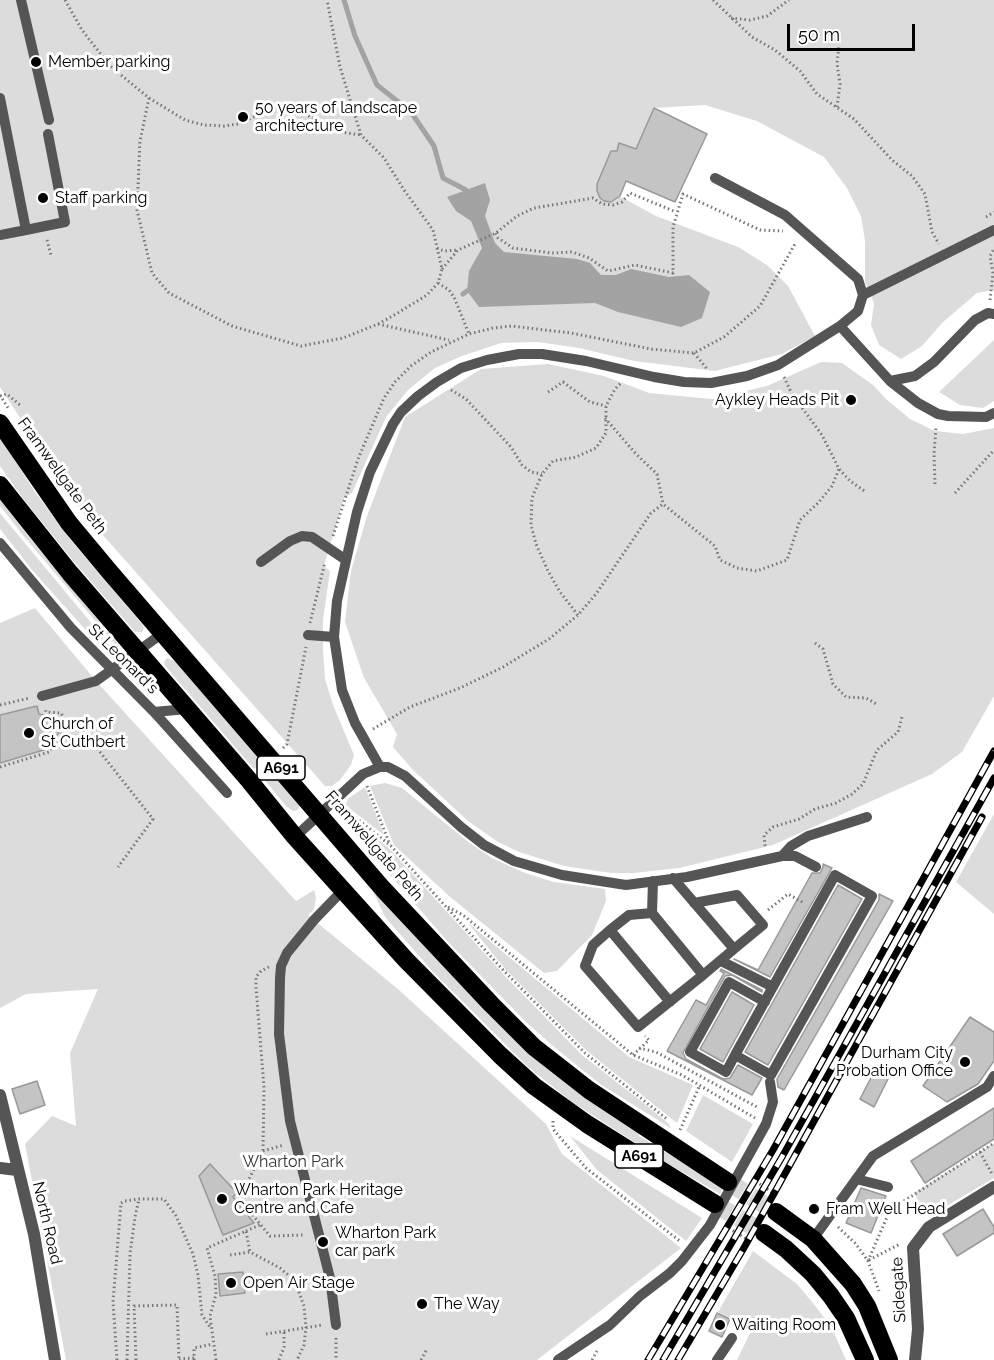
<!DOCTYPE html>
<html>
<head>
<meta charset="utf-8">
<style>
	body { margin:0 }
	#map { position:relative; width:994px; height:1360px; overflow:hidden; background:#fff; font-family:Raleway,sans-serif }
	canvas { display:block }
	.scale { position:absolute; left:787px; top:24px; width:128px; height:27px; box-sizing:border-box; border:3px solid #000; border-top:0; padding-left:8px; font-size:18px; line-height:21px; white-space:nowrap; color:#000; -webkit-text-stroke:4px #fff; paint-order:stroke }
</style>
</head>
<body>
<div id="map">
<canvas width="994" height="1360"></canvas>
<div class="scale">50 m</div>
</div>
<script>
const context = document.querySelector('canvas').getContext('2d');
context.lineJoin = 'round';
function fillPath(path, color) { context.fillStyle = color; context.fill(path, 'evenodd'); }
const toPath = rows => new Path2D(rows.map(r => 'M' + r).join(''));
function stroke(path, color, width, dash) { context.strokeStyle = color; context.lineWidth = width; context.lineCap = dash ? 'butt' : 'round'; context.setLineDash(dash || []); context.stroke(path); }
function label(font, color, halo, rows, align = 'center') {
  context.font = font + ' Raleway,sans-serif'; context.lineWidth = 6; context.setLineDash([]); context.textBaseline = 'middle'; context.strokeStyle = halo; context.fillStyle = color; for (const [text, x, y, turn = 0] of rows) {
    context.save(); context.translate(x, y); context.rotate((+turn || 0) * Math.PI / 180); context.textAlign = isNaN(turn) ? turn : align; if (halo) context.strokeText(text, 0, 0); context.fillText(text, 0, 0); context.restore();
  }
}
fillPath(toPath([
	[0,0,994,0,994,290,977,293,943,322,922,346,901,359,879,345,871,325,874,303,865,282,865,241,861,216,847,188,824,157,757,121,705,105,654,108,636,149,619,144,617,151,611,151,597,184,656,216,738,247,767,265,788,286,815,336,782,354,715,371,634,361,579,348,538,342,501,343,462,356,435,368,408,390,386,417,352,493,344,498,324,566,330,571,323,620,323,650,325,679,333,705,354,755,351,765,340,780,332,786,325,786,79,508,0,387],
	[994,340,994,401,983,408,960,405,939,392],
	[821,362,842,363,873,385,886,399,910,419,935,431,963,434,994,428,994,696,962,752,932,774,773,845,679,868,634,873,611,873,564,866,519,852,498,842,468,821,413,770,393,747,397,734,364,678,345,622,351,571,367,516,405,417,481,369,548,364,604,376,649,393,712,399,767,386],
	[0,436,35,492,73,543,142,624,144,629,142,632,135,632,75,563,24,500,0,466],
	[0,498,31,539,119,645,119,649,22,534,0,506],
	[0,513,4,518,117,654,112,656,107,654,33,571,0,529],
	[35,608,96,681,296,901,314,890,316,898,314,909,308,915,399,990,546,1124,562,1154,681,1248,537,1360,66,1360,25,1144,52,1116,76,1126,70,1053,98,989,26,994,0,1008,0,623],
	[167,658,177,662,264,762,254,769,165,666,164,662],
	[268,767,300,805,298,810,293,811,286,806,259,773],
	[385,783,402,788,467,841,492,858,525,873,554,882,605,889,606,901,592,935,557,971,544,973,449,896,394,845,370,786],
	[365,787,384,835,345,805,349,798],
	[343,812,389,848,505,976,582,1055,646,1105,668,1123,672,1129,600,1084,553,1046,525,1021,448,942,347,825],
	[994,814,994,914,956,882],
	[371,887,483,1008,546,1068,580,1094,638,1133,639,1136,723,1187,720,1194,667,1163,572,1102,527,1066,434,973,385,917],
	[467,922,629,1057,693,1085,677,1123,587,1051,506,970],
	[703,1095,753,1124,732,1162,686,1131],
	[570,1136,702,1218,686,1241,597,1170],
	[994,1143,994,1178,928,1217,914,1193],
	[753,1251,797,1284,812,1302,831,1326,846,1360,737,1360,752,1329,718,1312]
]), '#dcdcdc');
fillPath(toPath([
	[485,183,490,200,485,216,495,243,504,252,577,259,590,263,601,275,616,275,631,269,669,277,689,275,710,292,702,318,681,327,618,312,595,303,479,307,467,291,469,271,482,248,471,221,456,211,447,197]
]), '#a3a3a3');
stroke(toPath([
	[344,0,355,36,377,85,411,112,434,146,443,178,466,190],
	[463,294,467,291]
]), '#a3a3a3', 5);
const building = toPath([
	[654,108,707,134,675,202,626,181,620,196,611,202,604,201,600,198,597,191,597,184,611,151,617,151,619,143,636,149,654,108],
	[37,706,39,714,56,717,62,723,61,729,57,736,45,740,47,749,0,763,0,715,37,706],
	[823,864,832,868,770,977,734,959,758,970,812,873,820,873,823,867,823,864],
	[838,885,862,899,768,1065,745,1052,838,885],
	[879,894,893,901,784,1090,778,1087,777,1079,879,900,879,894],
	[721,969,762,990,762,992,732,975,725,976,683,1053,686,1059,723,1079,730,1078,738,1065,762,1078,752,1095,667,1051,696,1000,706,1005,724,973,720,971,721,969],
	[732,992,754,1005,723,1062,700,1049,732,992],
	[970,1017,994,1032,994,1061,978,1084,947,1102,923,1086,970,1017],
	[875,1070,889,1077,874,1107,860,1099,875,1070],
	[37,1081,45,1105,20,1114,12,1089,37,1081],
	[994,1108,994,1139,925,1183,911,1161,994,1108],
	[210,1164,237,1193,233,1197,254,1223,223,1235,199,1176,210,1164],
	[861,1188,886,1196,871,1233,846,1223,861,1188],
	[983,1209,994,1227,994,1233,957,1256,943,1234,983,1209],
	[243,1272,245,1293,220,1296,218,1274,243,1272],
	[717,1313,730,1319,722,1337,709,1331,717,1313]
]);
fillPath(building, '#c4c4c4');
stroke(building, '#999', 1.5);
stroke(toPath([
	[728,1182,776,1212],
	[715,1204,764,1233]
]), '#d9d9d9', 18, [18, 9]);
stroke(toPath([
	[65,0,82,30,110,66,149,98,140,141,137,210,152,273,169,293,232,326,301,346,343,338,378,324,396,314,427,295,438,283,442,269,433,230,404,190,384,158,361,135,340,67,327,0],
	[713,0,752,37,775,50,800,71,817,94,854,119,892,160,912,176,925,194,932,232,939,244],
	[731,18,750,20,767,16,789,0],
	[149,98,185,120,204,125,224,126,238,124,269,110,282,107,309,116,340,132,361,135],
	[837,107,840,84,837,63,839,46],
	[986,217,994,212],
	[496,233,498,238,513,248,552,253,572,252,589,258,608,271,635,265,673,273,673,227,683,194,760,230,783,231],
	[47,240,51,255],
	[437,248,444,251,458,250],
	[442,269,458,250,496,233,517,216,534,208,593,198,602,204,613,205,622,202,630,193,676,212],
	[438,283,449,290,454,297,469,334],
	[990,300,993,273,990,256,994,249],
	[378,324,449,340],
	[694,353,708,370],
	[784,377,792,394,822,435,839,469,850,481,866,492],
	[451,390,466,399,511,447,522,465,531,472,542,474],
	[548,392,563,382,590,402,606,406],
	[0,395,8,408],
	[0,396,7,394,21,406],
	[605,418,636,454,657,474,663,504],
	[935,484,934,454,936,427],
	[955,493,994,450],
	[333,536,358,459,384,398,395,382,411,366,431,352,469,334,493,328,511,326,571,333,651,349,694,353,724,337,760,306,796,242],
	[578,615,560,592,548,571,536,544,531,525,532,498,542,474,553,461,576,457,596,448,606,433,606,406,615,389,622,382],
	[310,623,325,562],
	[815,643,823,649,833,684,846,697,866,698,878,705],
	[0,705,30,698],
	[67,724,81,728,153,819,118,867],
	[373,729,410,707,460,688,503,667,549,639,578,615,596,594,651,513,663,504,715,546,720,560,737,568,757,571,787,560,800,520,819,502,832,486,839,469],
	[283,748,287,744,306,647],
	[0,767,49,752,64,731,67,724,61,713,46,712,45,708],
	[367,786,390,845],
	[345,809,391,846,504,971,585,1053,668,1120],
	[765,846,764,835,773,827,799,819,815,809,836,803,852,794,863,784,877,750,898,732,902,717],
	[448,907,463,915,633,1055,682,1075,755,1118],
	[768,910,788,894,804,903],
	[269,967,261,971,256,977,256,987,264,1088,263,1151,239,1199,270,1236,305,1235],
	[639,1048,656,1052,757,1107],
	[633,1055,649,1040,645,1036],
	[553,1121,553,1129,586,1168,681,1242],
	[680,1130,699,1087],
	[263,1151,284,1145],
	[980,1152,992,1174],
	[752,1179,776,1195],
	[725,1226,750,1241],
	[838,1227,856,1244,868,1261,879,1291],
	[246,1231,260,1225],
	[230,1255,250,1252,280,1268,295,1281,304,1306,306,1327,304,1345,297,1360],
	[869,1260,900,1244],
	[868,1261,890,1210,994,1143],
	[266,1334,323,1325],
	[336,1338,336,1360],
	[179,1359,194,1358],
	[117,1360,113,1302,121,1203,125,1201,139,1199,164,1199,176,1216,193,1254,198,1275,202,1315,210,1327],
	[127,1360,130,1254,135,1217,139,1199],
	[136,1360,134,1306,177,1305,179,1360],
	[194,1360,194,1348,213,1344],
	[216,1360,210,1316,216,1294,215,1276,207,1248,246,1231,250,1252],
	[279,1360,284,1347,284,1331],
	[421,1360,427,1349],
	[592,1360,597,1351]
]), '#777', 3, [1.5, 3]);
stroke(toPath([
	[21,0,49,120],
	[0,98,26,230,0,235],
	[26,230,65,222,48,134],
	[863,295,994,230],
	[840,326,890,381,918,403,938,414,948,416,986,417,994,413],
	[890,381,915,376,934,362,975,320,988,313,994,314],
	[0,543,71,628,154,712,227,793],
	[261,562,290,541,302,536,312,537,346,560],
	[308,635,334,637],
	[42,696,96,681,163,633],
	[154,712,187,709],
	[380,767,355,723,342,690,334,637,337,601,357,512,370,472,393,424,401,412,418,396,437,382,461,368,487,360,519,354,542,354,586,361,654,377,684,382,711,383,747,376,778,365,840,326,858,311,863,295,858,279,785,215,715,178],
	[295,837,363,774,380,767,388,767,405,776,461,827,484,845,514,861,562,875,626,885,687,877,782,856,795,856,816,867],
	[782,856,791,846,808,836,867,817],
	[835,875,872,896,771,1075,735,1055,835,875],
	[653,881,652,913,703,975],
	[694,903,737,895,763,925,734,949],
	[610,930,629,915,652,913],
	[721,961,773,987],
	[670,1002,610,930,593,945,585,966,638,1027,703,975,734,949,673,878],
	[735,1055,726,1072,690,1052,729,982,765,1002],
	[856,1179,888,1187],
	[813,1239,873,1156,987,1087,994,1076],
	[336,1325,330,1278,290,1121,279,1034,280,978,281,966,287,953,314,920,342,891],
	[558,1360,610,1325,640,1296,670,1273,682,1261,710,1225,766,1124,773,1102,770,1082],
	[717,1360,732,1338]
]), '#555', 10);
stroke(toPath([
	[0,1095,34,1234,55,1360],
	[0,1168,17,1170],
	[915,1360,918,1329,913,1248,929,1227,994,1187]
]), '#555', 12);
stroke(toPath([
	[0,423,69,523,109,571,383,889,491,1004,534,1047,589,1090,728,1182],
	[0,485,70,573,248,779,295,837,406,960,500,1055,534,1086,587,1124,715,1204],
	[776,1212,813,1239,853,1284,867,1306,889,1360],
	[764,1233,786,1249,813,1274,831,1296,846,1318,865,1360]
]), '#000', 18);
const rail = toPath([
	[648,1360,773,1150,994,751],
	[663,1360,782,1157,994,778],
	[678,1360,745,1246,982,817]
]);
stroke(rail, '#000', 7);
stroke(rail, '#fff', 4.5, [14]);
for (const [x, y, r, color] of [
	[36,62,6,"#000"],
	[243,117,6,"#000"],
	[43,198,6,"#000"],
	[851,400,6,"#000"],
	[29,733,6,"#000"],
	[965,1062,6,"#000"],
	[222,1199,6,"#000"],
	[814,1209,6,"#000"],
	[323,1242,6,"#000"],
	[231,1283,6,"#000"],
	[422,1304,6,"#000"],
	[720,1325,6,"#000"]
]) { const dot = new Path2D(); dot.arc(x, y, r, 0, 2 * Math.PI); context.fillStyle = color; context.fill(dot); stroke(dot, '#fff', 2); }
for (const [x, y, w] of [
	[281,768,48],
	[639,1156,48]
]) { const box = new Path2D(); box.roundRect(x - w / 2, y - 12, w, 24, 4.5); context.fillStyle = '#fff'; context.fill(box); stroke(box, '#000', 1.5); }
label('bold 15px', '#000', null, [
	["A691",281,768],
	["A691",639,1156]
]);
label('16px', '#000', '#fff', [
	["Member parking",48,62],
	["50 years of landscape",255,108],
	["architecture",255,126],
	["Staff parking",55,198],
	["Aykley Heads Pit",839,400,"right"],
	["Church of",41,724],
	["St Cuthbert",41,742],
	["Durham City",953,1053,"right"],
	["Probation Office",953,1071,"right"],
	["Wharton Park Heritage",234,1190],
	["Centre and Cafe",234,1208],
	["Fram Well Head",826,1209],
	["Wharton Park",335,1233],
	["car park",335,1251],
	["Open Air Stage",243,1283],
	["The Way",434,1304],
	["Waiting Room",732,1325]
], 'left');
label('16px', '#000', '#fff', [
	["Framwellgate Peth",62,476,54],
	["St Leonard's",123,659,45],
	["Framwellgate Peth",374,846,49],
	["North Road",47,1223,77],
	["Sidegate",899,1290,-93]
]);
label('16px', '#333', '#fff', [
	["Wharton Park",293,1162]
]);
</script>
</body>
</html>
